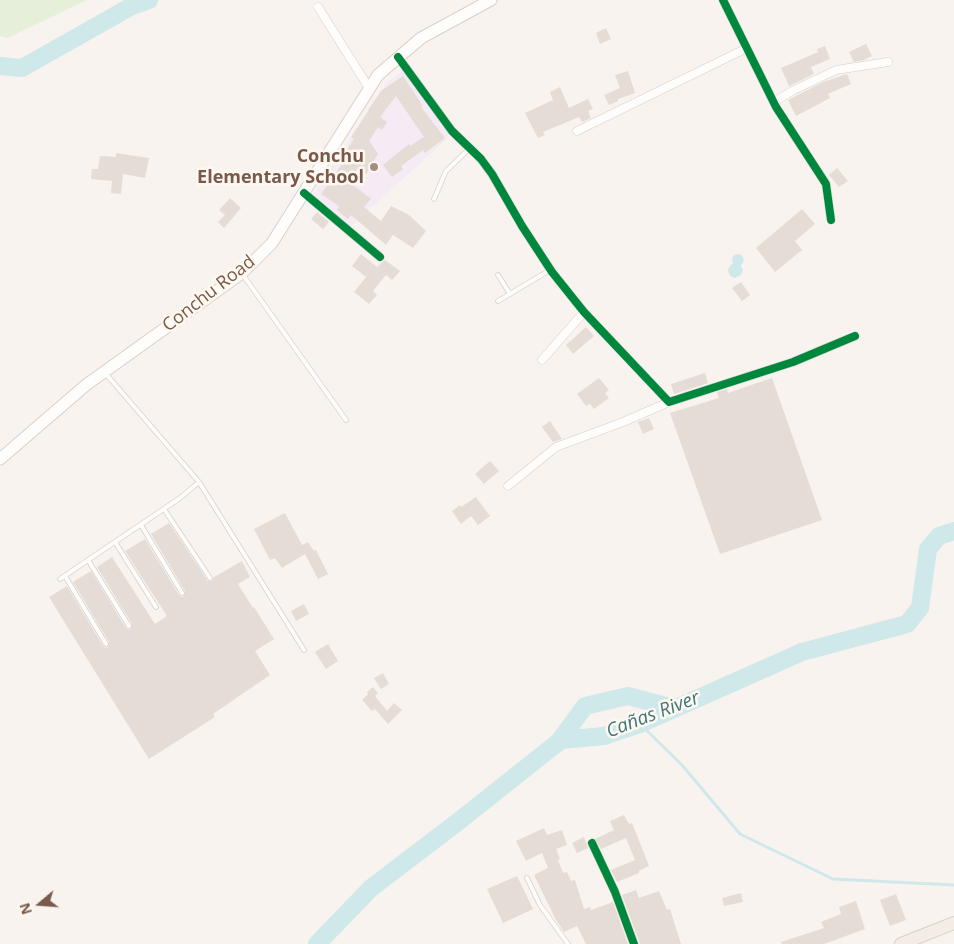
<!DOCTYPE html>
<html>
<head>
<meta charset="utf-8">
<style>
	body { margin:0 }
	#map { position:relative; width:954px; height:944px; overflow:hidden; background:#f8f3ee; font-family:"Open Sans",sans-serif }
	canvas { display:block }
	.north { position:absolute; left:15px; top:879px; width:50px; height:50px; -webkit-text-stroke:4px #fff8f0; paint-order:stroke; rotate:252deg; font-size:14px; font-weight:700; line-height:20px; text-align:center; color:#78594c }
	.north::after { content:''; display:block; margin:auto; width:18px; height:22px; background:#78594c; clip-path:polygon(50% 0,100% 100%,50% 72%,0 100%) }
</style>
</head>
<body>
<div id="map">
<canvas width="954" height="944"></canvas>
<div class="north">N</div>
</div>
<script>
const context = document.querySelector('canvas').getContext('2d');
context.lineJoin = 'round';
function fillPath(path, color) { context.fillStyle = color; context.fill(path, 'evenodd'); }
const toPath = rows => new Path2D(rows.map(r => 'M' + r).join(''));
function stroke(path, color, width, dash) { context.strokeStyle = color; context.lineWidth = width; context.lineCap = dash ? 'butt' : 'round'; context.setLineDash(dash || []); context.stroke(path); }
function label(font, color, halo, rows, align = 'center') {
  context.font = font + ' "Open Sans",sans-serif'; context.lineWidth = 5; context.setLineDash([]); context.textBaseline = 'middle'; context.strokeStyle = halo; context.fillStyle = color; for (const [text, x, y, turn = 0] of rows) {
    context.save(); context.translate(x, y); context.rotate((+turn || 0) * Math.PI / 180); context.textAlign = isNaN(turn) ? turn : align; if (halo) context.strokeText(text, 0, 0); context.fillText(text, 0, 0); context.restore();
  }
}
fillPath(toPath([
	[403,71,450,136,348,229,312,197,387,82]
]), '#f4ebf5');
fillPath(toPath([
	[0,0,87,0,7,38,0,36]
]), '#e6efd9');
fillPath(toPath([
	[737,254,742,255,744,261,741,266,743,270,741,275,735,278,730,276,728,270,730,266,733,263,732,260,733,256]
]), '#cfe8e9');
stroke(toPath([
	[640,724,682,765,740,834,833,879,954,885]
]), '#cfe8e9', 3);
stroke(toPath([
	[0,66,22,68,132,6,149,0],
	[558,743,585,706,628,696,674,708],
	[317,944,371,888,459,821,561,740,604,736,640,724,802,652,907,624,920,608,928,549,939,536,954,531]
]), '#cfe8e9', 18);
fillPath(toPath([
	[606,28,611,39,600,44,596,33],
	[866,44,872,56,864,60,854,62,849,52],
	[825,46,830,59,811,67,814,74,789,86,781,68,818,52,817,49],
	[628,71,635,93,618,99,618,101,609,105,604,95,620,88,615,75],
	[847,74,851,84,828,94,830,98,796,116,788,100,823,82],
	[403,76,423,106,421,107,445,138,425,153,423,150,401,166,403,169,392,177,383,165,409,144,410,146,424,137,396,96,380,117,387,122,382,130,378,127,369,141,378,154,366,174,357,169,349,182,371,199,364,207,381,221,391,206,409,215,426,231,413,248,393,235,386,245,351,215,348,219,337,210,339,206,321,194,342,164,339,162,354,139,351,137,369,110,368,110,381,91],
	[560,87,569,108,588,99,593,109,588,111,591,118,582,122,579,117,543,132,545,135,538,138,525,113,553,100,550,92],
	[116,153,149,158,145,178,123,174,121,194,111,193,112,181,91,179,92,169,98,169,100,156,116,157],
	[837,168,848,181,839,187,829,175],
	[230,198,241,208,224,228,218,222,225,215,219,210],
	[802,209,815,224,795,241,802,250,775,272,756,248],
	[317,212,329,222,323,229,311,219],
	[361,254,377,267,385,260,400,271,392,280,386,275,373,291,377,295,369,304,354,292,366,277,352,266],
	[741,282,750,295,742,301,732,288],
	[586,327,594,336,573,354,566,345],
	[705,373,708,383,674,394,671,384],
	[599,378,609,390,605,393,609,398,594,409,590,404,586,406,577,394],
	[772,378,822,520,720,554,670,413,719,398,717,392,727,389,728,393],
	[649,418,654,429,643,434,638,422],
	[550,421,562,439,553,442,542,427],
	[490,461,499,471,484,484,475,474],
	[476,497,490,516,478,525,471,516,461,524,452,511,460,505,461,507],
	[285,513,302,545,308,542,314,551,316,550,328,574,318,579,305,554,282,568,275,558,270,560,254,529],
	[169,523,208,581,212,581,214,577,242,561,250,577,238,584,253,608,254,607,274,639,255,651,270,675,213,714,215,717,149,759,49,597,67,586,103,646,106,648,108,647,109,642,73,582,91,571,126,628,129,630,131,629,132,624,97,567,112,557,155,624,167,616,125,551,145,539,179,595,182,597,184,596,185,591,151,534],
	[304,604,309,614,296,621,291,611],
	[328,644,338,661,326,669,315,652],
	[383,673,389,684,381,689,374,678],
	[373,687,378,693,375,696,387,711,394,703,402,710,388,724,375,709,372,711,362,700,368,694,367,692],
	[624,815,629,824,632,823,649,866,639,871,639,873,617,882,611,870,635,860,626,838,601,849,595,839,614,830,610,821],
	[544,828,547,835,562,830,567,845,556,849,560,859,558,860,563,873,567,872,571,881,575,880,584,909,590,907,591,910,613,902,628,944,586,944,577,926,564,932,556,920,534,875,548,868,542,853,526,861,516,841],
	[584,837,588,848,577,853,572,843],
	[517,876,533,909,503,923,487,889],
	[636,890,639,898,659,891,667,910,670,909,681,944,640,944,622,895],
	[741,893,743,902,724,906,722,898],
	[896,894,906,920,890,926,880,900],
	[856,901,865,929,824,944,782,944,781,942,824,928,821,922,841,914,839,907]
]), '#e5dcd5');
const service = toPath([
	[434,199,446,171,470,148],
	[243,275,346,420],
	[498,275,510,294],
	[498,301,550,270],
	[106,374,199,482,304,650],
	[164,509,210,578],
	[141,525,182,593],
	[115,542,156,607],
	[88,560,129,626],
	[65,576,106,644],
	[60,579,180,498,199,482],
	[527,878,540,905,568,944]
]);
const minor = toPath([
	[723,0,776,107,826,184,831,220],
	[318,7,369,88],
	[398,57,452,131,481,159,492,174,522,226,552,272,584,312,669,402,793,362,855,336],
	[774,102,792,91,836,70,888,62],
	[577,131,747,48],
	[304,193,380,257],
	[542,360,584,312],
	[508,486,556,447,623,422,669,402],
	[592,843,615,892,634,944]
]);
const secondary = toPath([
	[0,459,86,385,242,273,272,243,378,75,421,38,491,0]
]);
const primary = toPath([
	[901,944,954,923]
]);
stroke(service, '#d7cfca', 5.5);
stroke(minor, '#d7cfca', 9);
stroke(secondary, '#d8cfca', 13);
stroke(primary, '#dad0cb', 14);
stroke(service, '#fefdfc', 4);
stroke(minor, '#fefdfc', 8);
stroke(secondary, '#fefdfc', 11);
stroke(primary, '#f3ede6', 12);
stroke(toPath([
	[723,0,776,107,826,184,831,220],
	[398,57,452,131,481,159,492,174,522,226,552,272,584,312,669,402,793,362,855,336],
	[304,193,380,257],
	[592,843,615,892,634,944]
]), '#00873e', 8);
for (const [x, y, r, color] of [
	[374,167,5,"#a58f85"]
]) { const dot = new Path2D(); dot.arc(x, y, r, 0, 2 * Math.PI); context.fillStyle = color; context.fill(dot); stroke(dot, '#fff8f0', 2); }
label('bold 18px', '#78594c', '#fff8f0', [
	["Conchu",364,157],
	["Elementary School",364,178]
], 'right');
label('18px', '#78594c', '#fff8f0', [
	["Conchu Road",209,294,-38]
]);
label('italic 19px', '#3f767d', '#fff8f0', [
	["Cañas River",653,715,-21]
]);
</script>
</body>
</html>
